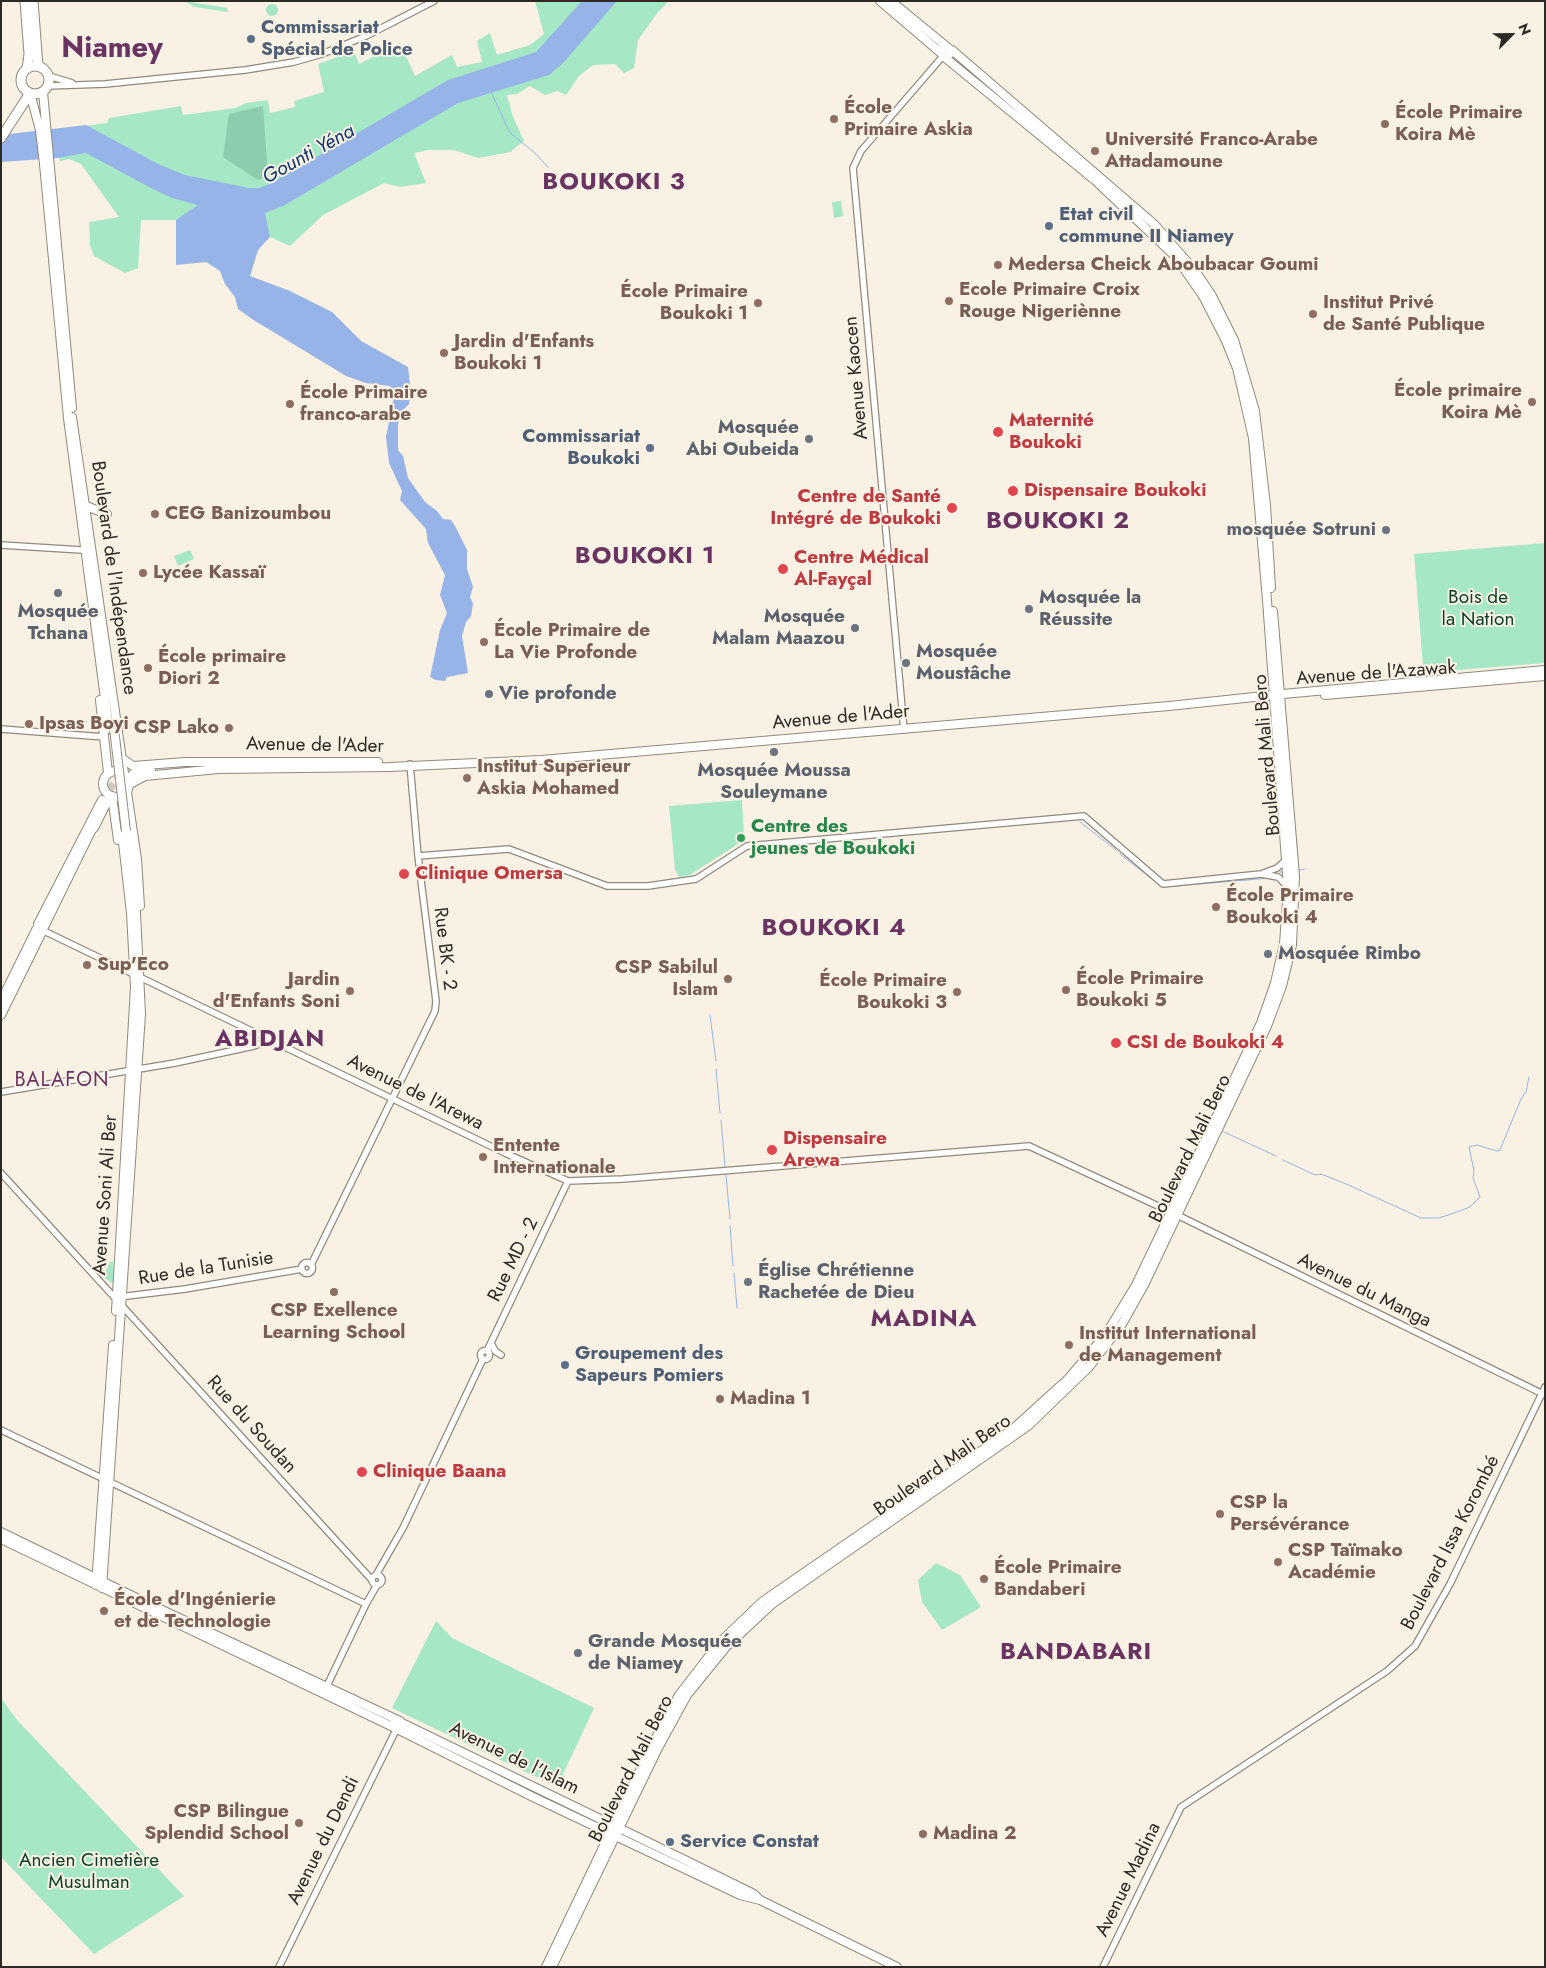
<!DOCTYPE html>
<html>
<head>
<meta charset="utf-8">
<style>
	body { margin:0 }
	#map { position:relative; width:1546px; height:1968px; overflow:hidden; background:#f9f1e4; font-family:Jost,sans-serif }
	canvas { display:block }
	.frame { position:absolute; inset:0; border:2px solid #2d2a25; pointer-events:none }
	.north { position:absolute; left:1486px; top:10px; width:50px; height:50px; -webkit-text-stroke:4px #f9f1e4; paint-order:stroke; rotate:67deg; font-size:14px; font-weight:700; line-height:20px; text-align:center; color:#2d2a25 }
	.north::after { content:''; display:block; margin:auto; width:18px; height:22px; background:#2d2a25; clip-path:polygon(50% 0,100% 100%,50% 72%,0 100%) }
</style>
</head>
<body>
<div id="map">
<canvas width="1546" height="1968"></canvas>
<div class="frame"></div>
<div class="north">N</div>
</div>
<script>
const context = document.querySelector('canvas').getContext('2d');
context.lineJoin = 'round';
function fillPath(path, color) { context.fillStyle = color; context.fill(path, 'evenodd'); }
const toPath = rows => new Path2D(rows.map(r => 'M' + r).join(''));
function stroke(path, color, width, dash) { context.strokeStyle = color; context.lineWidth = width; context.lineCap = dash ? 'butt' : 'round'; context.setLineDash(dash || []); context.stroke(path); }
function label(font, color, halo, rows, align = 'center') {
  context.font = font + ' Jost,sans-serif'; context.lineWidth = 4; context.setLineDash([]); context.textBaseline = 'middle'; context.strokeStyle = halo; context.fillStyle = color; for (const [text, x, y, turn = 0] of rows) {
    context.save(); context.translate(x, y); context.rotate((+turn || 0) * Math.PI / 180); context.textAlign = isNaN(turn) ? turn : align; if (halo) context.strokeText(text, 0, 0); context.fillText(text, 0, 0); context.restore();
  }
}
fillPath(toPath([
	[184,1,227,8,228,12,195,7],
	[535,1,669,1,658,12,638,40,634,68,624,73,615,64,593,65,579,76,566,95,557,91,545,95,530,86,517,94,507,95,513,117,524,141,510,152,478,158,454,150,429,150,414,153,426,183,400,187,384,183,323,215,290,246,270,237,267,230,199,205,176,220,141,220,138,268,125,273,94,256,90,245,89,222,119,217,81,164,69,159,60,161,53,130,107,123,109,118,181,106,183,115,236,108,246,103,268,100,270,113,295,107,294,101,324,92,318,64,354,51,359,64,400,43,415,76,452,55,457,67,482,62,477,41,490,33,497,55,530,45,544,34],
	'266 10a6 6 0 1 1 12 0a6 6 0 1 1-12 0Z',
	[841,201,843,216,834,218,832,202],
	[1545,543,1545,663,1431,672,1423,666,1414,554],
	[190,550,194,559,178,566,174,556],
	[742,800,744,840,690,875,679,877,675,870,669,806],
	[113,1261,114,1281,112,1283,103,1277,110,1262],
	[936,1563,960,1575,981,1607,942,1630,922,1602,918,1580],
	[436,1621,452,1638,594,1708,557,1787,392,1708],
	[1,1698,17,1720,184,1896,94,1954,1,1857]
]), '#a6e7c6');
fillPath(toPath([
	[263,106,268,176,258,180,223,157,229,114]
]), '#8dcdae');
fillPath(toPath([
	[582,1,617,1,563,63,549,75,458,103,283,206,265,213,270,237,258,250,250,276,290,291,332,312,361,341,408,367,411,394,409,404,401,412,398,425,398,450,403,456,408,478,425,502,437,511,443,519,451,520,455,526,467,550,467,569,473,587,470,597,473,603,471,616,466,622,462,636,468,673,447,677,445,681,436,680,430,677,440,630,447,613,440,595,445,575,428,543,426,529,400,500,402,491,389,463,386,437,394,397,390,386,366,383,346,376,252,319,238,309,235,297,225,284,220,271,206,262,176,265,176,220,198,205,172,198,149,187,86,153,58,158,1,162,1,135,86,125,160,165,185,175,249,188,259,188,272,183,448,80,536,52]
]), '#96b4e7');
stroke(toPath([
	[491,92,510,133,534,152,548,167],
	[1080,822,1116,850],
	[1120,854,1152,879],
	[1299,870,1305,869],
	[1280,872,1282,872],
	[1164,887,1270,878],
	[710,1015,716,1061],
	[716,1069,720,1113],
	[721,1120,725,1167],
	[1222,1131,1276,1156],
	[1283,1160,1315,1175,1321,1174,1344,1183,1421,1218,1439,1218,1451,1214,1470,1207,1480,1197,1473,1178,1474,1171,1469,1147,1477,1145,1497,1151,1500,1150,1521,1099,1526,1092,1529,1077],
	[726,1175,730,1219],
	[1182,1214,1236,1240],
	[730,1226,733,1266],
	[1241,1243,1248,1246],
	[734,1273,737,1308]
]), '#96b4e7', 1);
stroke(toPath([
	[102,800,114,783,124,775]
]), '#d0c9be', 8, [8, 4]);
const minor = toPath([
	[49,76,72,83],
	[48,86,105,84,245,70,294,62,322,54,366,36,434,1],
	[1,545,82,550],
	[1,729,104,737],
	[904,730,853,168,861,151,943,56],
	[418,856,509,849,607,886,648,886,696,879,747,846,1084,816,1163,884,1261,874,1277,868,1287,859],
	[1261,874,1278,877,1287,886],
	[44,931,505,1153,568,1181,623,1179,1029,1146,1171,1212,1545,1395],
	[1,1092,175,1063,254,1046,270,1040],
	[1,1173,372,1580],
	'301.5 1268a5.5 5.5 0 1 1 11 0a5.5 5.5 0 1 1-11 0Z',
	[311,1265,435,1011,436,1001,418,856,410,764],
	[119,1297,185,1289,302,1269],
	[491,1343,495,1351,501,1355],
	'480.5 1355a4.5 4.5 0 1 1 9 0a4.5 4.5 0 1 1-9 0Z',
	[487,1351,568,1181],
	[1,1430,366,1604],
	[376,1575,403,1528,483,1359],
	'372 1580a5 5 0 1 1 10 0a5 5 0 1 1-10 0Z',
	[325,1690,366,1604,377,1585],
	[279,1967,396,1730],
	[1103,1967,1181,1807,1387,1671,1415,1646,1450,1584,1545,1387]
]);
const major = toPath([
	[880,1,941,53],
	[891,1,946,46],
	[952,50,1154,224,1196,272,1212,296,1234,340,1255,411,1266,505,1271,588],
	[43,92,72,408],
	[30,93,40,130,44,164,68,418,109,729],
	[72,417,124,773],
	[86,506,107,514],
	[1325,695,1545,676],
	[100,700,108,773],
	[123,759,133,766,185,762,378,762],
	'103 784a13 13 0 1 1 26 0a13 13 0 1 1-26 0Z',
	[133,774,151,771],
	[130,784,145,776,218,769,389,767,541,760,1169,706,1283,694,1545,670],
	[127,792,137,859,140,906],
	[112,796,118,840],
	[94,828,110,796],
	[38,924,102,800],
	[44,927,95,823],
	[1,1001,36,930],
	[1,1015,42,932],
	[116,1311,135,987,131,913,122,834],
	[1,1532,145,1602,400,1721,402,1725,399,1730,393,1726,396,1720],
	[1,1539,393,1727],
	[96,1585,113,1345],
	[102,1588,141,1014,135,893,126,831],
	[402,1723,683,1859,754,1894,760,1900,897,1967],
	[399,1730,533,1797,740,1895,760,1900],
	[546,1967,652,1745,679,1695,720,1642,763,1601,1014,1428,1068,1379,1106,1334,1136,1285,1261,1023,1275,983,1284,944,1288,888,1267,600,1253,438,1237,368,1226,341,1203,296,1175,256,1097,182,943,56,941,49,946,46,952,51,947,57],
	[552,1967,658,1748,687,1695,726,1647,772,1604,1028,1426,1089,1367,1122,1324,1144,1285,1267,1026,1282,986,1292,945,1295,876,1273,611]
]);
const highway = toPath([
	[25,1,29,54,27,69],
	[33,1,38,66],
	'21 80a14 14 0 1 1 28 0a14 14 0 1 1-28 0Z',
	[1,138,30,93]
]);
stroke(minor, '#90897d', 8);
stroke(major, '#90897d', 10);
stroke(highway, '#90897d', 11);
stroke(minor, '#fff', 5.5);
stroke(major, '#fff', 8);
stroke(highway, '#fff', 9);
const majorBridge = toPath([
	[114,728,126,831]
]);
stroke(majorBridge, '#90897d', 10, []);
stroke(majorBridge, '#fff', 8);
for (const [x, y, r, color] of [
	[251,39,5,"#5c6f8a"],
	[834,119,5,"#8d6e63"],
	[1385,124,5,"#8d6e63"],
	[1095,151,5,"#8d6e63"],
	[1049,226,5,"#5c6f8a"],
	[998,265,5,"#8d6e63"],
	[949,301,5,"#8d6e63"],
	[758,303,5,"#8d6e63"],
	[1313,314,5,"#8d6e63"],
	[444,353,5,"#8d6e63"],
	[1532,402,5,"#8d6e63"],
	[290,404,5,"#8d6e63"],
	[998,432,6,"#e0444e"],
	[809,439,5,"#6b7280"],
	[650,448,5,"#5c6f8a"],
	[1013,491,6,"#e0444e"],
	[952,508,6,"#e0444e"],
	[155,514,5,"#8d6e63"],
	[1386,530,5,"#6b7280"],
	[783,569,6,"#e0444e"],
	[143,573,5,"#8d6e63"],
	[58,593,5,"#6b7280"],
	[1029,609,5,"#6b7280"],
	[855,628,5,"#6b7280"],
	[484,642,5,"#8d6e63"],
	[906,663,5,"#6b7280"],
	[148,668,5,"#8d6e63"],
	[489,694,5,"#6b7280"],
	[29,724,5,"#8d6e63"],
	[229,728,5,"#8d6e63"],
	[774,752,5,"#6b7280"],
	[467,778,5,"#8d6e63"],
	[741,838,5,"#2e9e5b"],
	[404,874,6,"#e0444e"],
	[1216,907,5,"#8d6e63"],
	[1268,954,5,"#6b7280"],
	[87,965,5,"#8d6e63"],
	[728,979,5,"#8d6e63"],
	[1066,990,5,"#8d6e63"],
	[350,991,5,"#8d6e63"],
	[957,992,5,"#8d6e63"],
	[1116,1043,6,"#e0444e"],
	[772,1150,6,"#e0444e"],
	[483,1157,5,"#8d6e63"],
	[748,1282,5,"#6b7280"],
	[334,1292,5,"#8d6e63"],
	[1069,1345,5,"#8d6e63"],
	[565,1365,5,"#5c6f8a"],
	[720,1399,5,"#8d6e63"],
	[362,1472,6,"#e0444e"],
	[1220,1514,5,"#8d6e63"],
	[1278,1562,5,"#8d6e63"],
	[984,1579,5,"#8d6e63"],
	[104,1611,5,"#8d6e63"],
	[578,1653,5,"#6b7280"],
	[299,1823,5,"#8d6e63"],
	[923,1834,5,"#8d6e63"],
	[670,1842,5,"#5c6f8a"]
]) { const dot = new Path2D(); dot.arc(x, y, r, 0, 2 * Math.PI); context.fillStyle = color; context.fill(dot); stroke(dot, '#f9f1e4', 2); }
label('bold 19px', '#4e5e75', '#f9f1e4', [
	["Commissariat",261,28],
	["Spécial de Police",261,50],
	["Etat civil",1059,215],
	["commune II Niamey",1059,237],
	["Commissariat",640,437,"right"],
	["Boukoki",640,459,"right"],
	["Groupement des",575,1354],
	["Sapeurs Pomiers",575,1376],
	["Service Constat",680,1842]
], 'left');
label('bold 19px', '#785e54', '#f9f1e4', [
	["École",844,108],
	["Primaire Askia",844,130],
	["École Primaire",1395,113],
	["Koira Mè",1395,135],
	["Université Franco-Arabe",1105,140],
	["Attadamoune",1105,162],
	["Medersa Cheick Aboubacar Goumi",1008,265],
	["Ecole Primaire Croix",959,290],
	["Rouge Nigeriènne",959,312],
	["École Primaire",748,292,"right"],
	["Boukoki 1",748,314,"right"],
	["Institut Privé",1323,303],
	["de Santé Publique",1323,325],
	["Jardin d'Enfants",454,342],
	["Boukoki 1",454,364],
	["École primaire",1522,391,"right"],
	["Koira Mè",1522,413,"right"],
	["École Primaire",300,393],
	["franco-arabe",300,415],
	["CEG Banizoumbou",165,514],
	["Lycée Kassaï",153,573],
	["École Primaire de",494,631],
	["La Vie Profonde",494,653],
	["École primaire",158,657],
	["Diori 2",158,679],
	["Ipsas Boyi",39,724],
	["CSP Lako",219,728,"right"],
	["Institut Superieur",477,767],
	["Askia Mohamed",477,789],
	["École Primaire",1226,896],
	["Boukoki 4",1226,918],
	["Sup'Eco",97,965],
	["CSP Sabilul",718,968,"right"],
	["Islam",718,990,"right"],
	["École Primaire",1076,979],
	["Boukoki 5",1076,1001],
	["Jardin",340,980,"right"],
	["d'Enfants Soni",340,1002,"right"],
	["École Primaire",947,981,"right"],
	["Boukoki 3",947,1003,"right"],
	["Entente",493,1146],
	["Internationale",493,1168],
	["CSP Exellence",334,1311,"center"],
	["Learning School",334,1333,"center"],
	["Institut International",1079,1334],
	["de Management",1079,1356],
	["Madina 1",730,1399],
	["CSP la",1230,1503],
	["Persévérance",1230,1525],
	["CSP Taïmako",1288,1551],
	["Académie",1288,1573],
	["École Primaire",994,1568],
	["Bandaberi",994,1590],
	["École d'Ingénierie",114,1600],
	["et de Technologie",114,1622],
	["CSP Bilingue",289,1812,"right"],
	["Splendid School",289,1834,"right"],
	["Madina 2",933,1834]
], 'left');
label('19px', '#2d2a25', '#f9f1e4', [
	["Avenue Kaocen",857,378,-95],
	["Boulevard de l'Indépendance",113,578,82],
	["Avenue de l'Azawak",1376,674,-4],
	["Avenue de l'Ader",841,718,-5],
	["Avenue de l'Ader",315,746,1],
	["Boulevard Mali Bero",1268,755,-95],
	["Rue BK - 2",444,949,83],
	["Avenue de l'Arewa",415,1093,26],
	["Boulevard Mali Bero",1191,1149,-64],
	["Avenue Soni Ali Ber",106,1195,-86],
	["Rue MD - 2",514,1260,-64],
	["Rue de la Tunisie",206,1269,-9],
	["Avenue du Manga",1364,1291,26],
	["Rue du Soudan",251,1425,48],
	["Boulevard Mali Bero",943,1466,-35],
	["Boulevard Issa Korombé",1451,1543,-63],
	["Avenue de l'Islam",514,1759,26],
	["Boulevard Mali Bero",632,1769,-63],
	["Avenue du Dendi",324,1841,-64],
	["Avenue Madina",1129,1880,-64]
]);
label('bold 19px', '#be3a42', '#f9f1e4', [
	["Maternité",1009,421],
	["Boukoki",1009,443],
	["Dispensaire Boukoki",1024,491],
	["Centre de Santé",941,497,"right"],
	["Intégré de Boukoki",941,519,"right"],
	["Centre Médical",794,558],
	["Al-Fayçal",794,580],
	["Clinique Omersa",415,874],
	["CSI de Boukoki 4",1127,1043],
	["Dispensaire",783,1139],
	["Arewa",783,1161],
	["Clinique Baana",373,1472]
], 'left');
label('bold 19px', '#5b616d', '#f9f1e4', [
	["Mosquée",799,428,"right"],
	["Abi Oubeida",799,450,"right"],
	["mosquée Sotruni",1376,530,"right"],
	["Mosquée la",1039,598],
	["Réussite",1039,620],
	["Mosquée",58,612,"center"],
	["Tchana",58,634,"center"],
	["Mosquée",845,617,"right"],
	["Malam Maazou",845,639,"right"],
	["Mosquée",916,652],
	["Moustâche",916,674],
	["Vie profonde",499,694],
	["Mosquée Moussa",774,771,"center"],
	["Souleymane",774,793,"center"],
	["Mosquée Rimbo",1278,954],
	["Église Chrétienne",758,1271],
	["Rachetée de Dieu",758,1293],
	["Grande Mosquée",588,1642],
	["de Niamey",588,1664]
], 'left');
label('19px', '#083f2a', '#f9f1e4', [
	["Bois de",1478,598],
	["la Nation",1478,620],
	["Ancien Cimetière",89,1861],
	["Musulman",89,1883]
]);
label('bold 19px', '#27864d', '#f9f1e4', [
	["Centre des",751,827],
	["jeunes de Boukoki",751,849]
], 'left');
label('italic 20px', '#10336d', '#f9f1e4', [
	["Gounti Yéna",309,155,-29]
]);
context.letterSpacing = '1px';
label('20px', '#6a3462', '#f9f1e4', [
	["BALAFON",62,1081]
]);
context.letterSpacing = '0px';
context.letterSpacing = '1px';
label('bold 24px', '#6a3462', '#f9f1e4', [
	["BOUKOKI 3",614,183],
	["BOUKOKI 2",1058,522],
	["BOUKOKI 1",645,557],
	["BOUKOKI 4",834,929],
	["ABIDJAN",270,1040],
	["MADINA",924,1320],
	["BANDABARI",1076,1653]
]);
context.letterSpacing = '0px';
label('bold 29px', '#6a3462', '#f9f1e4', [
	["Niamey",112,50]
]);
</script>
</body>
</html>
